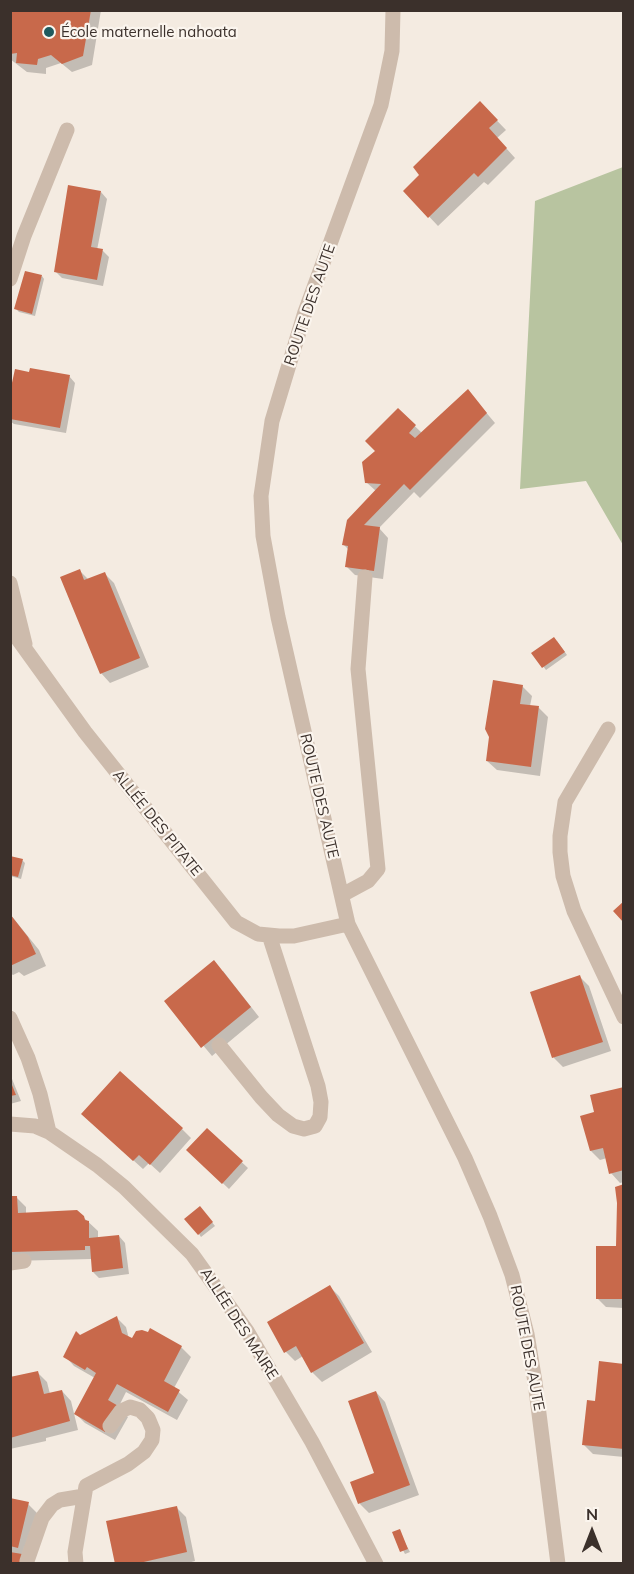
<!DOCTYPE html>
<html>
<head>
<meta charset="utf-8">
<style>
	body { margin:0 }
	#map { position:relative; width:634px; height:1574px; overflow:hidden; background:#f4ebe1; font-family:Mulish,sans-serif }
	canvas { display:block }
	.frame { position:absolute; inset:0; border:12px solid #3b302b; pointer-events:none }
	.north { position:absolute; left:562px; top:1502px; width:60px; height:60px; -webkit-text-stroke:4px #fbf5ee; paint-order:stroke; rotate:0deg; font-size:16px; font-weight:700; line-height:24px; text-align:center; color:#3b302b }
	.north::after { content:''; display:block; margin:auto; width:21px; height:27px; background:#3b302b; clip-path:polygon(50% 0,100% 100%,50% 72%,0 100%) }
</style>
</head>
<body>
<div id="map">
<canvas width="634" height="1574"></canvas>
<div class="frame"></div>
<div class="north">N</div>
</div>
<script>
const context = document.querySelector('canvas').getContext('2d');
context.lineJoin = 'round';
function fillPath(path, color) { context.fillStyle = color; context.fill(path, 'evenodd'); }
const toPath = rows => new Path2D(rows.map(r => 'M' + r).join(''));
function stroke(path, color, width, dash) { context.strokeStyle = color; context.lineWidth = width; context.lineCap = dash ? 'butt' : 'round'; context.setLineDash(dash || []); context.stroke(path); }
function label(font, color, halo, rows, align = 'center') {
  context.font = font + ' Mulish,sans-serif'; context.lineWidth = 4.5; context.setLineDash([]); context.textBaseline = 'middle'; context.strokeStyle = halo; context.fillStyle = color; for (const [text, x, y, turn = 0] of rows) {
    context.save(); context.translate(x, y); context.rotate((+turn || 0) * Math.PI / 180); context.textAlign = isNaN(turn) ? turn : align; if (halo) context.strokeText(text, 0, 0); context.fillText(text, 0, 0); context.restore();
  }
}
fillPath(toPath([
	[623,167,623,545,586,481,520,489,535,201]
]), '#b8c4a0');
fillPath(toPath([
	[10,10,101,10,92,65,72,72,61,63,46,68,46,74,27,72,10,59],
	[480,103,506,130,497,138,515,158,488,185,484,182,438,226,405,191,421,175],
	[101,192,107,199,97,250,103,251,109,257,103,286,62,278,55,271],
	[42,276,44,279,35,316,19,312,16,309],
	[69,376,75,383,66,433,14,424,10,421,10,401],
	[468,391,495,423,420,498,414,492,379,528,388,538,383,579,355,575,346,566,349,550,343,544,376,491,366,482,377,452,398,410,422,433],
	[80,571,89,580,104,573,114,583,149,667,110,683,101,673],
	[557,641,567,655,546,670,533,653],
	[522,686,532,696,530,706,539,708,548,717,540,776,497,770,487,761],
	[10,857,22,860,25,863,21,879,10,876],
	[10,914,39,950,46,966,24,976,19,972,13,975,10,973],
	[223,971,259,1017,212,1056,166,1001],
	[580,977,589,986,611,1051,563,1067,554,1058,532,993],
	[10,1074,21,1101,10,1104],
	[624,1089,624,1182,620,1183,611,1173,607,1158,600,1160,591,1151,596,1113],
	[92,1123,182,1129,191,1138,160,1173,149,1163,143,1169],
	[207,1130,248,1168,229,1189,194,1156],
	[624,1186,624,1308,606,1307,597,1298,617,1248],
	[10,1198,17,1198,26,1207,26,1214,83,1217,98,1231,98,1239,119,1236,125,1243,129,1274,99,1278,93,1272,92,1259,10,1261],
	[203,1211,215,1226,201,1237,199,1234],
	[330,1287,339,1296,372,1352,322,1382,312,1372,303,1356,295,1361,286,1352,269,1323],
	[117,1318,126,1327,129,1339,132,1340,148,1334,150,1330,181,1347,191,1357,174,1388,188,1400,177,1420,126,1392,118,1408,128,1417,115,1440,85,1423,76,1414,95,1378,74,1366,65,1356,80,1336],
	[624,1365,624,1457,593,1454,584,1445],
	[38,1373,47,1382,50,1394,62,1391,71,1401,78,1430,46,1438,46,1441,10,1449,10,1379],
	[376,1392,385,1402,419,1495,369,1513,360,1504,352,1483,376,1474],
	[10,1500,28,1504,37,1513,29,1564,10,1564],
	[176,1507,186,1517,195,1561,184,1564,116,1564],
	[399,1531,410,1552,405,1554,394,1533]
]), '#0003');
fillPath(toPath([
	[10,10,91,10,83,56,62,64,51,55,38,59,37,65,16,63,17,53,10,54],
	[480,101,498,120,489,128,507,148,478,177,474,173,428,218,403,191,419,175,413,167],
	[68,185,101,191,91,247,103,249,97,280,54,272],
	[25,271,42,275,32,314,14,309],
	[30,368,70,375,60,428,10,419,10,392,15,369,29,372],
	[468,389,487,413,410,490,404,484,364,525,380,527,374,571,345,567,348,546,342,545,347,520,381,484,365,483,362,462,375,451,365,441,398,408,416,425,409,433,415,438],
	[80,569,84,580,105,572,140,658,100,674,60,577],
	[554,637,565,652,542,668,531,653],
	[493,680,523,685,520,704,539,706,531,767,486,761,489,737,485,729],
	[10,856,23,859,18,877,10,875],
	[624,901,624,923,613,911],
	[10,914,28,937,36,954,10,966],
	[214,960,251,1007,201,1048,164,1001],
	[580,975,603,1042,552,1058,530,992],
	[120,1071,183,1128,150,1165,139,1155,133,1161,81,1114],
	[10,1080,16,1095,10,1096],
	[624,1087,624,1170,609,1174,603,1148,590,1151,580,1116,594,1112,590,1095],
	[207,1128,243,1161,222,1184,186,1150],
	[624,1184,624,1299,596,1299,596,1246,616,1246,617,1203,615,1187],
	[10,1196,17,1196,18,1213,77,1210,84,1216,85,1220,89,1221,89,1238,119,1235,123,1268,92,1272,90,1246,85,1246,85,1250,10,1252],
	[200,1206,213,1222,198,1235,184,1219],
	[330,1285,364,1343,311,1373,296,1346,284,1353,267,1322],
	[117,1316,122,1333,132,1338,136,1331,142,1330,148,1332,150,1328,182,1346,164,1381,180,1390,168,1412,117,1384,108,1400,120,1407,105,1432,74,1414,96,1373,87,1367,85,1370,63,1357,76,1331,80,1335],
	[599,1361,624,1364,624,1449,582,1445,587,1400,595,1401],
	[38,1371,44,1394,62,1390,70,1421,10,1438,10,1377],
	[376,1391,410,1485,358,1504,350,1482,374,1473,348,1401],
	[10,1498,29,1502,18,1548,10,1546],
	[177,1506,187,1552,135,1564,115,1564,106,1521],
	[400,1529,408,1549,400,1552,392,1532],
	[10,1552,22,1554,19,1564,10,1564]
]), '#c8694b');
stroke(toPath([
	[393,10,392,51,381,105,305,312,272,421,261,496,263,536,278,617,348,924,465,1158,490,1216,512,1275,527,1334,535,1382,558,1564],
	[10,279,24,236,67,130],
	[10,583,25,644],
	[10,628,85,732,236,922,258,934,279,936,294,936,348,924],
	[608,729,565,802,560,836,560,852,563,876,574,911,624,1017],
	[342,895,368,881,378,869,358,669,365,577],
	[10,1018,28,1058,40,1094,49,1132],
	[219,1045,261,1097,278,1115,293,1126,304,1129,315,1126,320,1117,321,1102,318,1086,269,935],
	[10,1124,35,1126,49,1132,97,1165,124,1187,192,1254,247,1331,312,1442,376,1564],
	[10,1263,24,1261],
	[27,1561,42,1518,52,1505,60,1500,84,1496],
	[76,1564,75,1552,86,1486,128,1464,144,1452,152,1440,153,1430,148,1418,140,1410,130,1407,121,1411,110,1426]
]), '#cdbbac', 15);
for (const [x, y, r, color] of [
	[49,32,6,"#1f5a5e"]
]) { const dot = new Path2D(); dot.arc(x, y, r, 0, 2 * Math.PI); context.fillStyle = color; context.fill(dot); stroke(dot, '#fbf5ee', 2); }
label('15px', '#3b302b', '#fbf5ee', [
	["École maternelle nahoata",61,32]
], 'left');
label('15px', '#3b302b', '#fbf5ee', [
	["ROUTE DES AUTE",310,305,-71],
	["ROUTE DES AUTE",319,796,77],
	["ALLÉE DES PITATE",157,823,51],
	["ALLÉE DES MAIRE",239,1324,57],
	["ROUTE DES AUTE",527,1348,79]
]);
</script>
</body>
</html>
